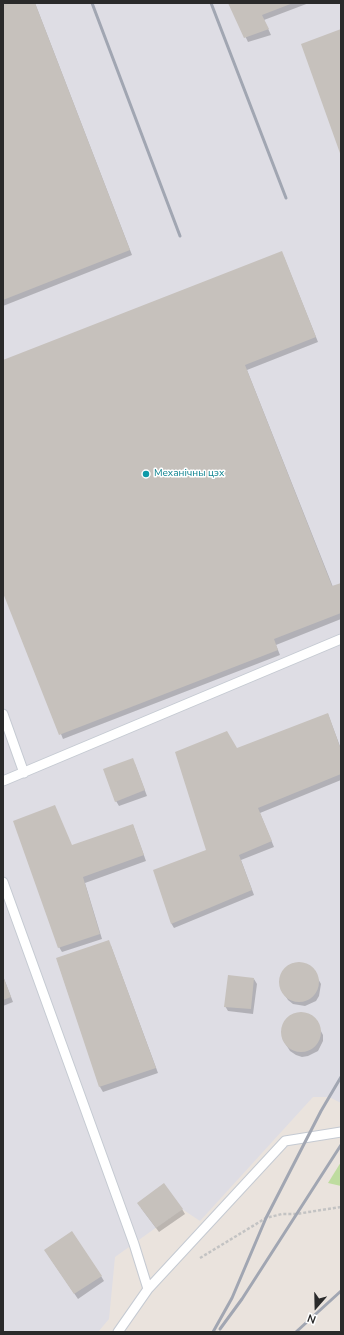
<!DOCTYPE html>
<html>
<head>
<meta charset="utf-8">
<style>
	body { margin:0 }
	#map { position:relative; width:344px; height:1335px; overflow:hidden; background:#eae3dd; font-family:"Nunito Sans",sans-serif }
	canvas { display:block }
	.frame { position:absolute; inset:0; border:4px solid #2a2a2a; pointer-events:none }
	.north { position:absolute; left:296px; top:1287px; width:40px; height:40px; -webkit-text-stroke:3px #fff; paint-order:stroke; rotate:200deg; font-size:11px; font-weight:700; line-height:16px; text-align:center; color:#2a2a2a }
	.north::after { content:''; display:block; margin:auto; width:14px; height:18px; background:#2a2a2a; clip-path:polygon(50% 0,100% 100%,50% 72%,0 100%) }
</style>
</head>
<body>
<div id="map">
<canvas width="344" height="1335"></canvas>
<div class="frame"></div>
<div class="north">N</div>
</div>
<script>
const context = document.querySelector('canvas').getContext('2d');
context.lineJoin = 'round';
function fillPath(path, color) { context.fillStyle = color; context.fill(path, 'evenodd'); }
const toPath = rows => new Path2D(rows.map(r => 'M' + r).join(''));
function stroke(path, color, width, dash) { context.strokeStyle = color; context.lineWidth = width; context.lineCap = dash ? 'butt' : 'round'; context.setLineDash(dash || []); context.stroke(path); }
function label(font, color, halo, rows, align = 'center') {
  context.font = font + ' "Nunito Sans",sans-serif'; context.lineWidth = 3; context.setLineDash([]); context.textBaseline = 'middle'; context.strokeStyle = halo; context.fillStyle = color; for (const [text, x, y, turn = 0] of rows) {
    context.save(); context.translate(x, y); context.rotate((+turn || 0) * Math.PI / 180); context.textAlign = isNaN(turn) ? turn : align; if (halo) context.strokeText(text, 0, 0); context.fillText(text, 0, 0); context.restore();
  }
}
fillPath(toPath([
	[3,3,341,3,341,1103,329,1097,313,1097,200,1221,182,1209,115,1257,109,1319,98,1332,3,1332]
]), '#dedde4');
fillPath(toPath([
	[341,1162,341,1186,328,1183]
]), '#bedc9f');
fillPath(toPath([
	[3,3,35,3,132,255,3,306],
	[229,3,309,3,264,20,271,35,248,42],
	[284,257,318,342,247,370,333,587,341,584,341,619,276,645,280,655,63,739,3,590,3,361],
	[328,714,341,749,341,780,260,813,274,847,241,860,254,895,174,928,171,923,207,850,237,749],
	[135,764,147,796,119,806,116,801],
	[133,825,146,861,85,883,102,939,62,952,59,947,72,846],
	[111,946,158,1073,103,1092,100,1087,57,959],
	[294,963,301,963,312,968,321,984,319,996,316,1001,305,1006,293,1004,288,1000,281,989,280,983,281,976,284,970,288,966],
	[3,976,13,1002,3,1006],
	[254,979,257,984,253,1014,228,1011,225,1006],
	[297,1014,310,1015,314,1018,323,1035,323,1041,318,1051,308,1056,302,1057,296,1055,290,1051,283,1040,282,1033,283,1026,286,1021,291,1016],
	[141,1208,182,1209,185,1214,159,1232],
	[48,1255,101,1276,104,1281,78,1299]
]), '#0003');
fillPath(toPath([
	[3,3,35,3,130,250,3,300],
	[228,3,293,3,262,15,269,29,244,38],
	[341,29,341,156,301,44],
	[282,251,316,337,245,365,332,586,341,583,341,613,274,639,278,650,59,735,3,593,3,360],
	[328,713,341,750,341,774,258,808,272,841,239,855,252,890,171,924,153,870,206,850,175,752,227,731,237,748],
	[133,758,145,790,115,802,103,769],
	[55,805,72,845,133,824,144,855,83,877,100,934,58,948,13,821],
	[109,940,156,1068,99,1087,56,958],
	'279 982a20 20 0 1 1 40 0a20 20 0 1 1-40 0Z',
	[228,975,254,978,251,1009,224,1007],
	[3,976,11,997,3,1000],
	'281 1032a20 20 0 1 1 40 0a20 20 0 1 1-40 0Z',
	[164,1183,183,1209,156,1228,137,1203],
	[72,1231,102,1276,74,1294,44,1250]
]), '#c6c1bc');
const lane = toPath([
	[3,714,24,773],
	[3,781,341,639],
	[3,882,134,1244,148,1289],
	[118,1332,148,1289,285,1141,341,1132]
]);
stroke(lane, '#c5cad2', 11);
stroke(toPath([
	[200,1258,266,1218,282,1214,296,1214,341,1207]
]), '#c3c3c3', 2.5, [3, 2]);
stroke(lane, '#fff', 9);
stroke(toPath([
	[92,3,180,236],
	[211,3,286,198],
	[220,1329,242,1299,341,1145],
	[213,1332,232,1298,266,1218,321,1111,341,1077],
	[296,1332,341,1291]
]), '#a1a6b2', 3);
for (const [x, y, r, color] of [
	[146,474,4,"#0f9aa8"]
]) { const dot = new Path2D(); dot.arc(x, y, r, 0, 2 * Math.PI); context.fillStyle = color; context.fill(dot); stroke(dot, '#fff', 1.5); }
label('10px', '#0d838f', '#fff', [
	["Механічны цэх",154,474]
], 'left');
</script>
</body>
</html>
